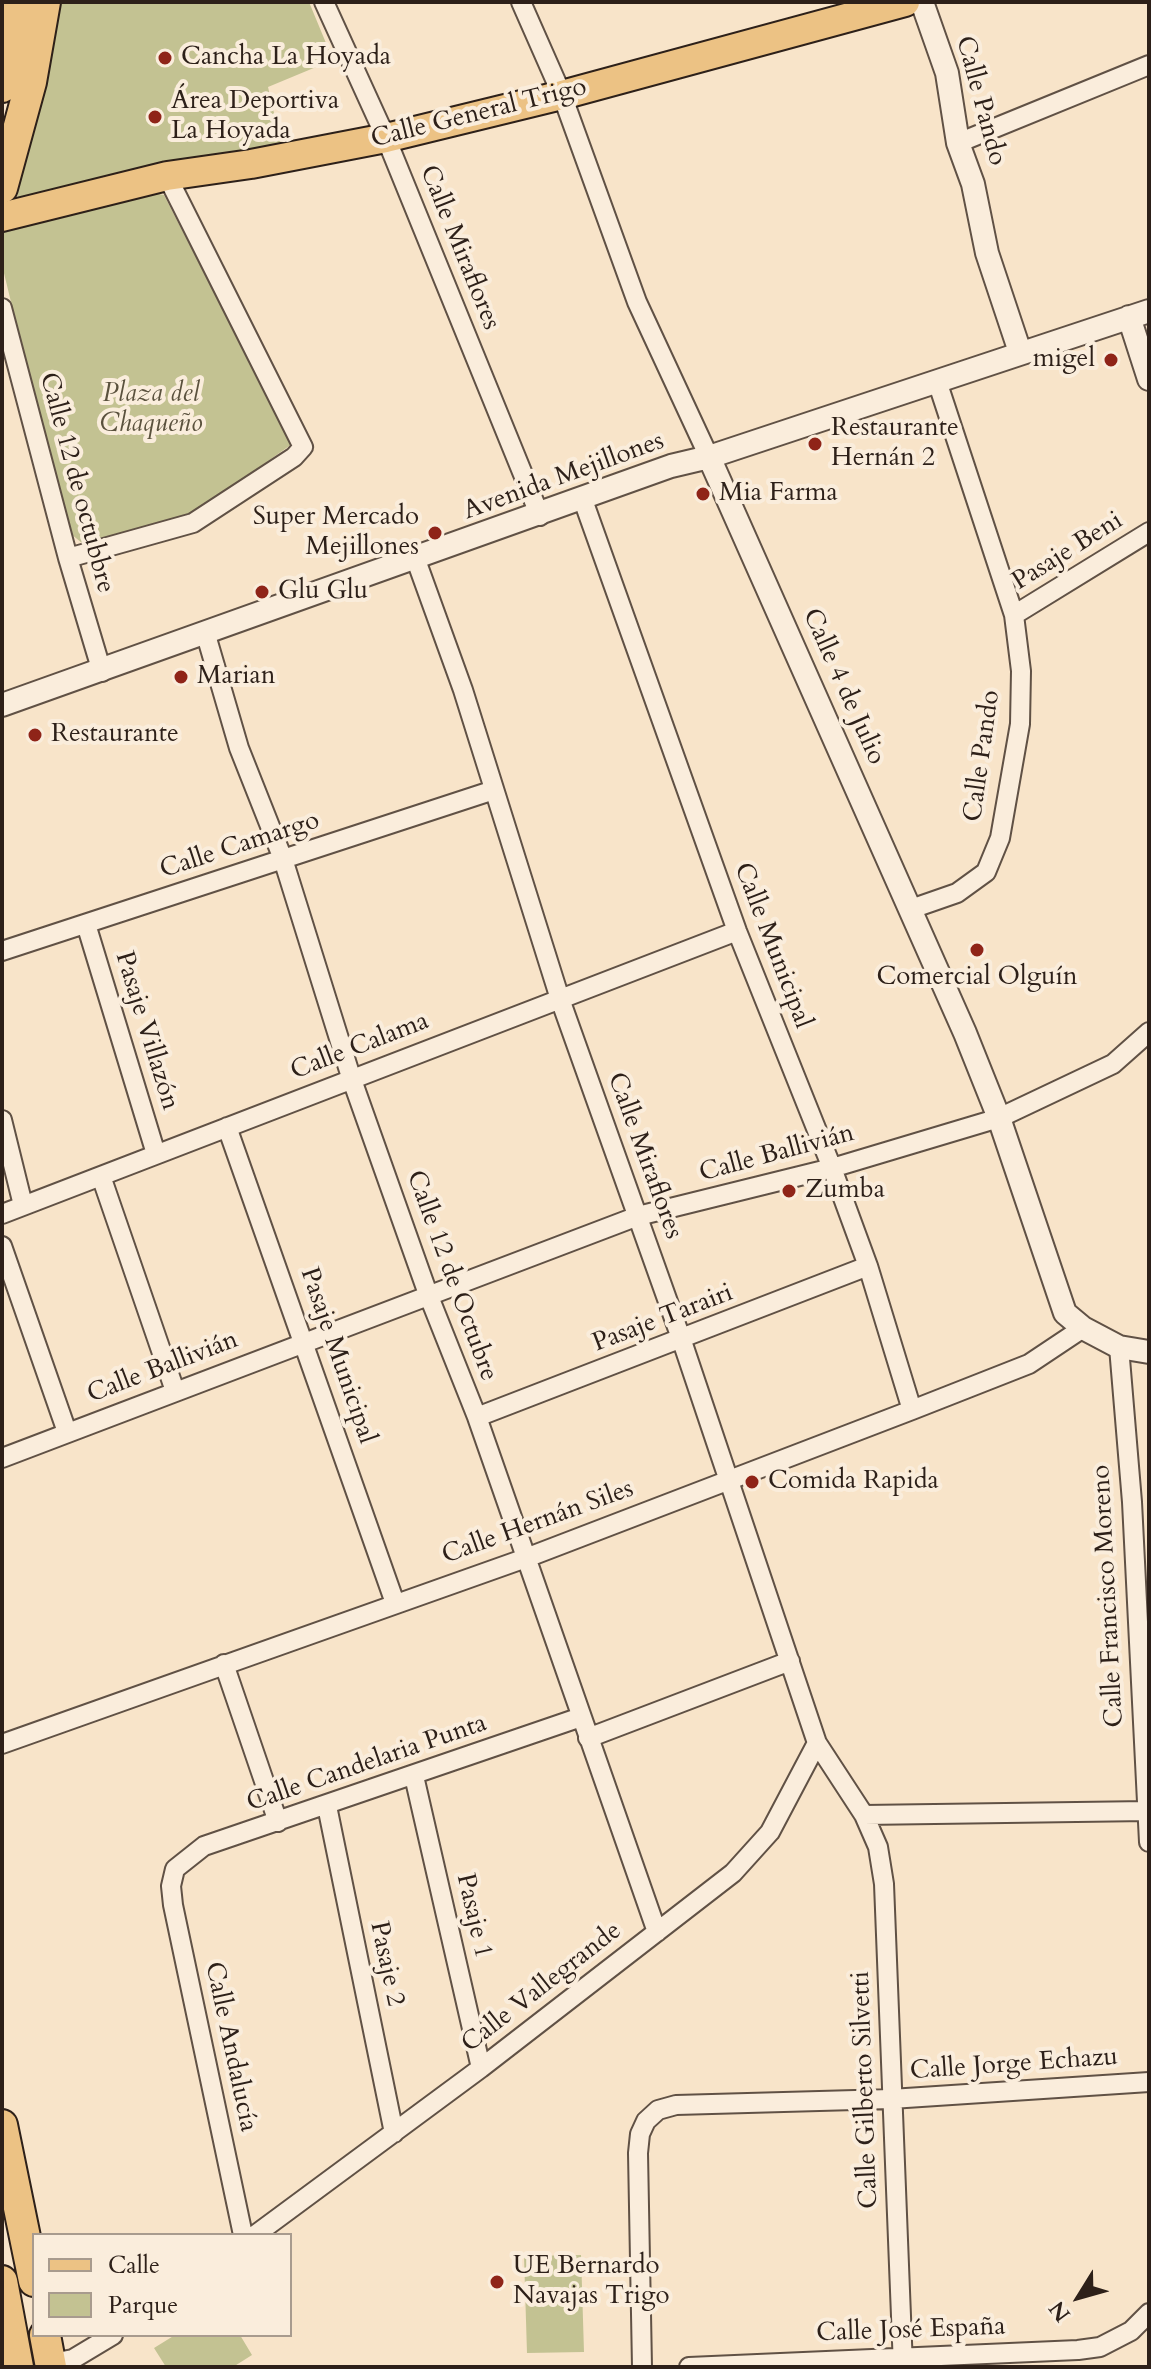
<!DOCTYPE html>
<html>
<head>
<meta charset="utf-8">
<style>
	body { margin:0 }
	#map { position:relative; width:1151px; height:2369px; overflow:hidden; background:#f8e4c9; font-family:Cardo,serif }
	canvas { display:block }
	.frame { position:absolute; inset:0; border:4px solid #2d2019; pointer-events:none }
	.legend { position:absolute; left:32px; top:2233px; width:260px; height:104px; box-sizing:border-box; background:#faeddc; border:2px solid #a89b8e; margin:0; padding:10px 14px; list-style:none; font-size:24px; color:#2d2019 }
	.legend li { display:flex; align-items:center; gap:16px; height:40px }
	.legend b { width:40px; border:2px solid #a89b8e }
	.north { position:absolute; left:1039px; top:2257px; width:80px; height:80px; -webkit-text-stroke:6px #faeddc; paint-order:stroke; rotate:233deg; font-size:22px; font-weight:700; line-height:32px; text-align:center; color:#2d2019 }
	.north::after { content:''; display:block; margin:auto; width:28px; height:36px; background:#2d2019; clip-path:polygon(50% 0,100% 100%,50% 72%,0 100%) }
</style>
</head>
<body>
<div id="map">
<canvas width="1151" height="2369"></canvas>
<div class="frame"></div>
<ul class="legend">
<li><b style="height:10px;background:#ecc284"></b>Calle</li>
<li><b style="height:22px;background:#c3c292"></b>Parque</li>
</ul>
<div class="north">N</div>
</div>
<script>
const context = document.querySelector('canvas').getContext('2d');
context.lineJoin = 'round';
function fillPath(path, color) { context.fillStyle = color; context.fill(path, 'evenodd'); }
const toPath = rows => new Path2D(rows.map(r => 'M' + r).join(''));
function stroke(path, color, width, dash) { context.strokeStyle = color; context.lineWidth = width; context.lineCap = dash ? 'butt' : 'round'; context.setLineDash(dash || []); context.stroke(path); }
function label(font, color, halo, rows, align = 'center') {
  context.font = font + ' Cardo,serif'; context.lineWidth = 8; context.setLineDash([]); context.textBaseline = 'middle'; context.strokeStyle = halo; context.fillStyle = color; for (const [text, x, y, turn = 0] of rows) {
    context.save(); context.translate(x, y); context.rotate((+turn || 0) * Math.PI / 180); context.textAlign = isNaN(turn) ? turn : align; if (halo) context.strokeText(text, 0, 0); context.fillText(text, 0, 0); context.restore();
  }
}
fillPath(toPath([
	[55,2,309,2,333,60,268,87,282,148,15,207,53,31],
	[148,192,164,195,292,444,195,513,97,542,82,543,71,534,39,417,2,265,2,231,12,224],
	[581,2255,584,2352,527,2353,524,2256],
	[175,2335,240,2335,252,2355,233,2367,166,2367,154,2348]
]), '#c3c292');
const minor = toPath([
	[324,2,386,138,540,516],
	[521,2,562,95,637,302,709,457],
	[958,143,1149,65],
	[2,308,68,558,102,672],
	[583,500,737,931,832,1168,868,1266,912,1410],
	[68,558,193,523,294,457,303,447,167,176],
	[416,560,463,690,560,999,682,1341,817,1743,864,1815,878,1847,884,1884,903,2367],
	[1014,615,1149,532],
	[206,635,239,748,283,859,351,1077,428,1294,477,1417,657,1932],
	[911,909,957,893,986,872,1000,838,1020,724,1021,671,1014,615,937,381],
	[86,924,156,1154],
	[2,951,494,790],
	[2,1120,23,1205],
	[227,1127,395,1603],
	[101,1176,175,1391],
	[2,1214,737,931],
	[2,1246,67,1432],
	[1119,1347,1132,1502,1149,1842],
	[477,1417,868,1266],
	[2,1458,638,1216,832,1168,999,1118,1113,1064,1149,1032],
	[224,1664,278,1822],
	[588,1738,790,1661],
	[2,1744,526,1558,912,1410,1029,1364,1083,1328],
	[414,1776,481,2068],
	[327,1806,394,2133],
	[864,1815,1147,1811],
	[243,2235,173,1905,171,1886,175,1869,204,1846,581,1717],
	[255,2235,481,2068,733,1873,770,1832,817,1743],
	[51,2363,73,2359,113,2335],
	[642,2367,638,2153,640,2134,646,2121,658,2110,676,2105,891,2099,1149,2082],
	[689,2367,1078,2350,1100,2347,1131,2331,1149,2313]
]);
const tertiary = toPath([
	[922,2,947,73,958,143,973,184,987,253,1020,352],
	[1129,317,1149,379],
	[709,457,965,1033,999,1118,1065,1313,1083,1328,1119,1347,1149,1352],
	[2,705,671,466,709,457,1149,311]
]);
const primary = toPath([
	[2,217,167,176,251,164,386,138,562,95,905,2]
]);
const trunk = toPath([
	[2,87,19,2],
	[2,188,31,82,45,2],
	[2,2125,34,2281],
	[2,2281,18,2367],
	[45,2335,51,2367]
]);
stroke(minor, '#605145', 22);
stroke(tertiary, '#605145', 26);
stroke(primary, '#2d2019', 32);
stroke(trunk, '#2d2019', 34);
stroke(minor, '#faeddc', 18);
stroke(tertiary, '#faeddc', 22);
stroke(primary, '#ecc284', 28);
stroke(trunk, '#ecc284', 30);
for (const [x, y, r, color] of [
	[165,58,8,"#8f2418"],
	[155,117,8,"#8f2418"],
	[1111,360,8,"#8f2418"],
	[815,444,8,"#8f2418"],
	[703,494,8,"#8f2418"],
	[435,533,8,"#8f2418"],
	[262,592,8,"#8f2418"],
	[181,677,8,"#8f2418"],
	[35,735,8,"#8f2418"],
	[977,950,8,"#8f2418"],
	[789,1191,8,"#8f2418"],
	[752,1482,8,"#8f2418"],
	[497,2282,8,"#8f2418"]
]) { const dot = new Path2D(); dot.arc(x, y, r, 0, 2 * Math.PI); context.fillStyle = color; context.fill(dot); stroke(dot, '#faeddc', 3); }
label('26px', '#2d2019', '#faeddc', [
	["Cancha La Hoyada",181,58],
	["Área Deportiva",171,102],
	["La Hoyada",171,132],
	["migel",1095,360,"right"],
	["Restaurante",831,429],
	["Hernán 2",831,459],
	["Mia Farma",719,494],
	["Super Mercado",419,518,"right"],
	["Mejillones",419,548,"right"],
	["Glu Glu",278,592],
	["Marian",197,677],
	["Restaurante",51,735],
	["Comercial Olguín",977,978,"center"],
	["Zumba",805,1191],
	["Comida Rapida",768,1482],
	["UE Bernardo",513,2267],
	["Navajas Trigo",513,2297]
], 'left');
label('26px', '#2d2019', '#faeddc', [
	["Calle Pando",980,101,75],
	["Calle General Trigo",479,114,-14],
	["Calle Miraflores",459,248,68],
	["Avenida Mejillones",564,477,-20],
	["Calle 12 de octubbre",76,483,75],
	["Pasaje Beni",1068,552,-32],
	["Calle 4 de Julio",843,687,66],
	["Calle Pando",983,756,-82],
	["Calle Camargo",240,846,-18],
	["Calle Municipal",772,946,69],
	["Pasaje Villazón",146,1031,73],
	["Calle Calama",360,1047,-21],
	["Calle Ballivián",777,1154,-15],
	["Calle Miraflores",644,1156,70],
	["Calle 12 de Octubre",451,1276,70],
	["Pasaje Tarairi",663,1319,-21],
	["Pasaje Municipal",337,1356,71],
	["Calle Ballivián",163,1368,-21],
	["Calle Hernán Siles",538,1523,-20],
	["Calle Francisco Moreno",1109,1596,-93],
	["Calle Candelaria Punta",367,1764,-19],
	["Pasaje 1",473,1916,77],
	["Pasaje 2",386,1964,78],
	["Calle Vallegrande",542,1988,-38],
	["Calle Andalucía",230,2047,78],
	["Calle Jorge Echazu",1014,2065,-4],
	["Calle Gilberto Silvetti",866,2090,-92],
	["Calle José España",911,2331,-2]
]);
label('italic 26px', '#5a513d', '#faeddc', [
	["Plaza del",151,395],
	["Chaqueño",151,425]
]);
</script>
</body>
</html>
